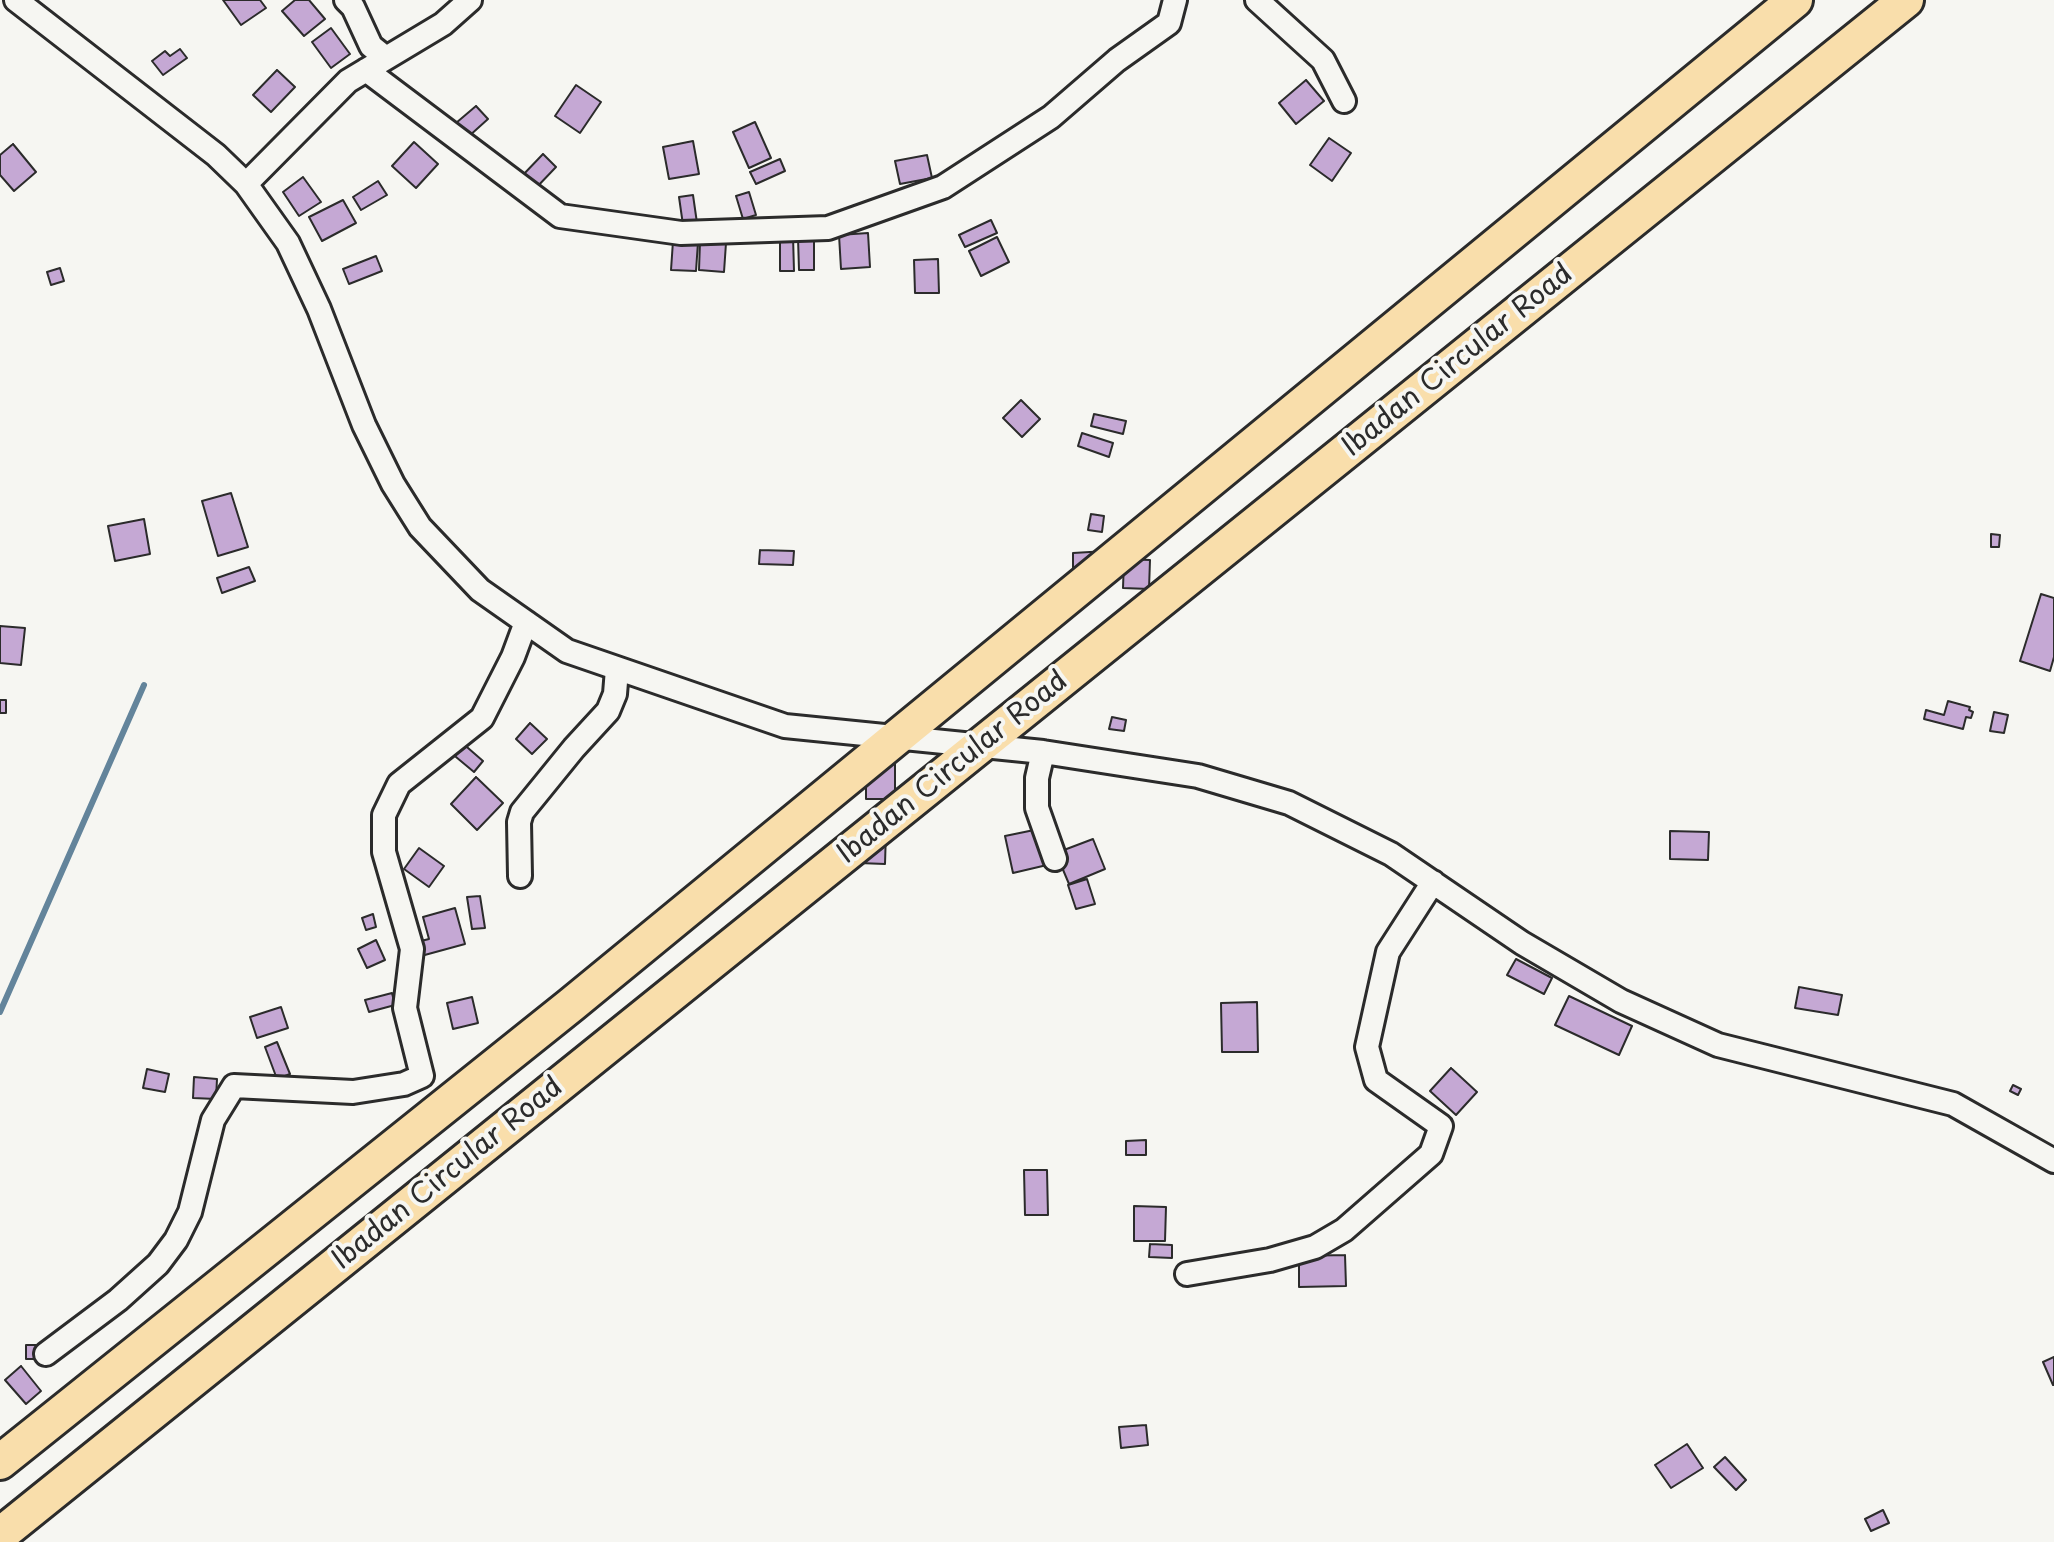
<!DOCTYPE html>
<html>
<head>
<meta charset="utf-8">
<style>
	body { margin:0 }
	canvas { display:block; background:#f6f6f2 }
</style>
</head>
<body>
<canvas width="2054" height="1542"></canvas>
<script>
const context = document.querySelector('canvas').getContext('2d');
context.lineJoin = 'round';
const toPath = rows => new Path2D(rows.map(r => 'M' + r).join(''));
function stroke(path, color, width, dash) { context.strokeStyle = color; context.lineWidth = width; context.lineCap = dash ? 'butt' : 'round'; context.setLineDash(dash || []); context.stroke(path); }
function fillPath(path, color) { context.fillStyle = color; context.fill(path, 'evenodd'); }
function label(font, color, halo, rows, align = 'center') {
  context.font = font + ' "Playpen Sans",sans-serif'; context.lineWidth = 8; context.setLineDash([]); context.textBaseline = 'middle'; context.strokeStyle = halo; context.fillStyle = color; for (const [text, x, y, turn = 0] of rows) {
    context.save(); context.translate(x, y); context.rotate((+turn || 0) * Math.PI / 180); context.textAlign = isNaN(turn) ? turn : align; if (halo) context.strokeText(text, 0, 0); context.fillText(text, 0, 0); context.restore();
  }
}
stroke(toPath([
	[0,1012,144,685]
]), '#63849b', 6);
const building = toPath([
	[223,0,260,0,266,8,241,25,223,0],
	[295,0,309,0,325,19,304,36,282,11,295,0],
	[331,28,350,54,331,68,312,42,331,28],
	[180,49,187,58,163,75,152,61,165,51,170,56,180,49],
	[277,70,295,87,271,112,253,95,277,70],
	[1306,80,1324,101,1296,124,1279,103,1306,80],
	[576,85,601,102,580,133,555,116,576,85],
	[476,106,488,119,468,137,456,123,476,106],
	[755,122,771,158,749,168,733,132,755,122],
	[1329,138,1351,153,1332,181,1310,165,1329,138],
	[693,141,699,174,669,179,663,147,693,141],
	[414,142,438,164,416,188,392,166,414,142],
	[13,144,36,172,14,191,0,175,0,155,13,144],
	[543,154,556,167,535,189,521,177,543,154],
	[927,155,932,178,900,184,895,161,927,155],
	[780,159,785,171,756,184,750,172,780,159],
	[303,177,321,202,299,216,283,192,303,177],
	[378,181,387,195,361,210,353,197,378,181],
	[749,192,756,215,743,219,736,196,749,192],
	[693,195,697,223,683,225,679,197,693,195],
	[343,200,356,223,322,241,309,217,343,200],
	[991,220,997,233,965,247,959,235,991,220],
	[868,233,870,267,841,269,839,235,868,233],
	[780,236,793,236,794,271,780,271,780,236],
	[814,237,814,270,799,270,798,238,814,237],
	[997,237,1009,262,981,276,969,251,997,237],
	[673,241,698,242,696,271,671,270,673,241],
	[700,242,726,243,724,272,699,270,700,242],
	[376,256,382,271,349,284,343,269,376,256],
	[938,259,939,293,915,293,914,260,938,259],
	[60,268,64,281,51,285,47,272,60,268],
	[1021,400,1040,419,1022,437,1003,418,1021,400],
	[1094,414,1126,421,1123,434,1091,426,1094,414],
	[1082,433,1113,443,1109,457,1078,446,1082,433],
	[231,493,248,547,218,556,202,501,231,493],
	[1091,514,1104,516,1102,532,1088,530,1091,514],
	[144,519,150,554,115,561,108,526,144,519],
	[1991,534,2000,535,1999,547,1991,547,1991,534],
	[760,550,794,551,793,565,759,564,760,550],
	[1107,551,1073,572,1073,553,1107,551],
	[1124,559,1150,560,1149,589,1123,588,1124,559],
	[249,567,255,581,222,593,217,578,249,567],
	[2041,594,2054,598,2054,657,2050,671,2020,661,2041,594],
	[0,626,25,628,21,665,0,663,0,626],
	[0,700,6,700,6,713,0,713,0,700],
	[1948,701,1970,707,1969,710,1973,712,1971,718,1966,717,1963,729,1924,719,1926,710,1944,715,1948,701],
	[1994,712,2008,715,2004,733,1990,731,1994,712],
	[1112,717,1126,720,1124,731,1109,729,1112,717],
	[530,723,547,739,532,754,516,739,530,723],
	[460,741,483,761,474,772,450,752,460,741],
	[866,761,895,761,895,799,866,799,866,761],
	[476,777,503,803,477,830,451,804,476,777],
	[1039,829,1047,865,1013,873,1005,836,1039,829],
	[886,831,885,864,859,863,886,831],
	[1670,831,1709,832,1708,860,1670,859,1670,831],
	[1093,839,1105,869,1069,884,1056,853,1093,839],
	[419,848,444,866,429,887,404,869,419,848],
	[1087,879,1095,904,1076,909,1068,885,1087,879],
	[480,896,485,928,472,929,467,897,480,896],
	[455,908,465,944,421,956,417,942,429,939,423,917,455,908],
	[373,914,376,927,366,930,362,918,373,914],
	[376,940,385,960,367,968,358,949,376,940],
	[1516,959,1552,978,1544,994,1507,975,1516,959],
	[1799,987,1842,995,1838,1015,1795,1008,1799,987],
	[392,993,395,1005,369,1012,365,1000,392,993],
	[1569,996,1632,1026,1619,1055,1555,1025,1569,996],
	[472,997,478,1023,453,1029,447,1003,472,997],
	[1257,1002,1258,1052,1222,1052,1221,1003,1257,1002],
	[281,1007,288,1028,257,1038,250,1017,281,1007],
	[277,1042,290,1074,277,1079,265,1047,277,1042],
	[1451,1068,1477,1092,1456,1115,1430,1091,1451,1068],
	[147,1069,169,1074,165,1092,143,1088,147,1069],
	[194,1077,217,1079,216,1099,193,1098,194,1077],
	[2013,1085,2021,1089,2018,1095,2010,1091,2013,1085],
	[1146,1140,1146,1155,1126,1155,1126,1141,1146,1140],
	[1024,1170,1047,1170,1048,1215,1025,1215,1024,1170],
	[1134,1206,1166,1207,1165,1241,1134,1241,1134,1206],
	[1150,1244,1172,1245,1172,1258,1149,1257,1150,1244],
	[1345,1255,1346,1286,1299,1287,1299,1256,1345,1255],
	[26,1345,37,1345,37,1359,26,1359,26,1345],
	[2054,1357,2054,1385,2053,1385,2043,1362,2054,1357],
	[21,1366,41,1391,26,1404,5,1380,21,1366],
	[1146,1425,1148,1445,1121,1448,1119,1427,1146,1425],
	[1687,1444,1703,1468,1671,1488,1655,1465,1687,1444],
	[1725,1457,1746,1480,1736,1490,1714,1467,1725,1457],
	[1883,1510,1889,1523,1871,1531,1865,1519,1883,1510]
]);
fillPath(building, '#c5a8d4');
stroke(building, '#2b2b2b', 2);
const minor = toPath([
	[16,0,216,155,246,184,288,243,319,309,364,425,393,484,420,527,480,590,567,651,785,726,1043,752,1198,776,1289,803,1391,854,1522,943,1621,1001,1718,1045,1953,1104,2054,1161],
	[346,0,353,7,371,46,386,58],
	[1257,0,1323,60,1344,101],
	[366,70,560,216,681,233,828,228,943,187,1051,117,1117,60,1169,23,1175,0],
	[246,184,348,81,443,24,470,0],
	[1043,752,1037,778,1037,808,1055,859],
	[520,876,519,822,522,812,574,748,608,711,615,694,617,669],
	[1187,1274,1270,1260,1315,1247,1344,1230,1431,1154,1441,1126,1376,1080,1367,1047,1388,952,1433,882],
	[46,1354,118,1300,158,1264,176,1240,190,1212,213,1120,234,1086,353,1092,404,1084,422,1076,405,1008,412,949,384,852,384,815,399,784,482,718,513,657,526,622]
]);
const highway = toPath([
	[0,1462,571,1005,1795,0],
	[0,1535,1906,0]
]);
stroke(minor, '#2b2b2b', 28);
stroke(highway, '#2b2b2b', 40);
stroke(minor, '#f6f6f2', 22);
stroke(highway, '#f9deab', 34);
label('28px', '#2b2b2b', '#f6f6f2', [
	["Ibadan Circular Road",1458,361,-39],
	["Ibadan Circular Road",953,768,-39],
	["Ibadan Circular Road",448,1174,-39]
]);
</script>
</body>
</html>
